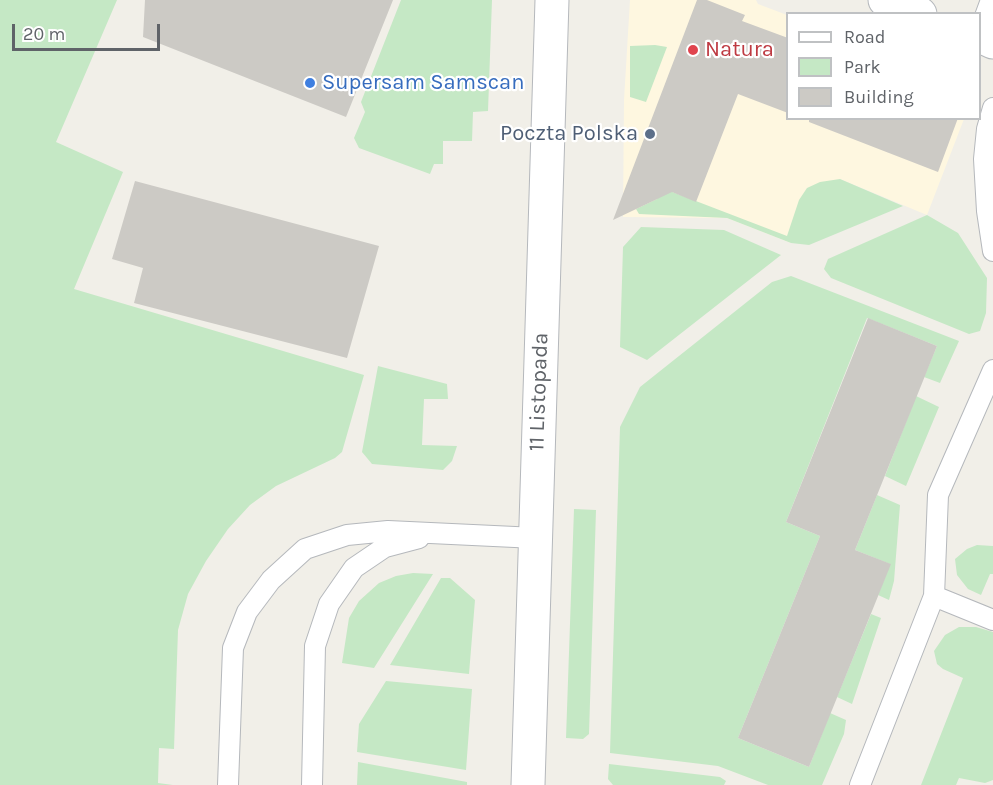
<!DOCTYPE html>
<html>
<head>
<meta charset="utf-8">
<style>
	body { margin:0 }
	#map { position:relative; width:993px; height:785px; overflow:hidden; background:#f1efe8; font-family:Karla,sans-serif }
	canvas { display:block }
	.legend { position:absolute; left:786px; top:12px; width:195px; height:108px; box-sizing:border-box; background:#fff; border:2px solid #bfc1c3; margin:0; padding:8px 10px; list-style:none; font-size:18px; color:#5f6368 }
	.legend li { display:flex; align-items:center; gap:12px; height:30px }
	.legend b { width:30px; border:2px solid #bfc1c3 }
	.scale { position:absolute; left:12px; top:24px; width:148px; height:27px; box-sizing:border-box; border:3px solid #5f6368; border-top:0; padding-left:8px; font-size:18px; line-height:21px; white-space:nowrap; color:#5f6368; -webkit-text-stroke:4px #fff; paint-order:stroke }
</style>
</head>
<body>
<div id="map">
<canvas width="993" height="785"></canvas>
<ul class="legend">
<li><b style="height:8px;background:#fff"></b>Road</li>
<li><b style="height:16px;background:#c5e8c5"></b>Park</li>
<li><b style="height:16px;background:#cccac5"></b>Building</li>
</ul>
<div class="scale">20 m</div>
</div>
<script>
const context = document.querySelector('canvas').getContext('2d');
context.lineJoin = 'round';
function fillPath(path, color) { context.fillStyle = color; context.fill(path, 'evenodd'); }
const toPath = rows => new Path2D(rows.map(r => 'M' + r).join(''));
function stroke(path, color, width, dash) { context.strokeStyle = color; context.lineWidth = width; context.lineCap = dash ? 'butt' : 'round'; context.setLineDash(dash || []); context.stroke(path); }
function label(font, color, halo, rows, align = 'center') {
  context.font = font + ' Karla,sans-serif'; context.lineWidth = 4.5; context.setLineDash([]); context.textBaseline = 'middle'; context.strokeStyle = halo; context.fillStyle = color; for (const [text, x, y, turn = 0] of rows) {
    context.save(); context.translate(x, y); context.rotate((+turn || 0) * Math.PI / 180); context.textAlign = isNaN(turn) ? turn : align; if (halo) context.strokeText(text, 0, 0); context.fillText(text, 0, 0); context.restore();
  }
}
fillPath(toPath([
	[630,0,756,0,758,4,787,15,788,118,964,119,927,215,840,179,791,243,727,218,623,217,624,100]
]), '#fef7e0');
fillPath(toPath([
	[0,0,117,0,56,142,123,172,74,289,364,375,342,452,335,458,276,486,250,505,228,529,206,561,188,594,178,630,174,749,159,748,158,783,173,785,0,785],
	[401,0,492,0,488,111,473,112,472,141,443,141,443,164,434,164,430,174,359,148,354,138,365,112,361,102],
	[655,45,667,47,646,102,630,97,630,46],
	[840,179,903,206,809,245,791,243,727,218,639,214,636,209,657,199,662,188,787,236,799,200,807,188,820,182],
	[927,215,958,233,987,278,986,313,980,331,969,334,831,278,824,269,828,259],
	[641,227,724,230,781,255,647,360,620,347,623,247],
	[791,276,959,341,940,383,924,377,937,346,867,318,786,522,820,536,738,738,809,767,830,713,846,720,844,734,822,785,768,785,718,766,610,753,620,427,640,387,772,282],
	[378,366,447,384,448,399,424,399,422,445,457,446,452,461,443,470,372,464,362,452],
	[916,396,939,407,906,486,885,476],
	[877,495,900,505,894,581,889,600,878,595,890,564,855,550],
	[574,509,596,510,589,734,583,739,566,738],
	[977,545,993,546,993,574,990,574,981,595,968,589,957,575,955,559,967,549],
	[413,573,433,574,374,668,342,663,349,618,359,601,379,583,396,576],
	[441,578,450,578,475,600,469,674,390,665],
	[871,614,881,618,852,704,837,697],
	[959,627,976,627,993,632,993,780,985,783,959,778,956,785,921,785,963,678,943,669,937,664,934,651,945,635],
	[386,681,472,689,466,770,357,752,359,724],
	[358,762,467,782,467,785,357,785],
	[609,764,720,777,726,781,724,785,613,785,608,779]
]), '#c5e8c5');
fillPath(toPath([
	[145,0,393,0,346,117,143,37],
	[697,0,707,0,745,15,742,21,788,38,788,113,738,94,696,202,672,192,613,220],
	[809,118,958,118,938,172,809,122],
	[135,181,379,246,347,358,134,303,143,268,112,259],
	[868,318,937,346,855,550,891,564,809,767,738,738,820,536,786,522]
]), '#cccac5');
const service = toPath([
	[980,30,991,0],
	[993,108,987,129,984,159,987,211,993,251],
	[934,596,993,620],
	[228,785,233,648,247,612,271,580,305,549,347,535,388,531,536,538],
	[312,785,315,646,329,604,354,568,385,547,419,538],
	[860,785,934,596,938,495,993,370]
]);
const minor = toPath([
	[885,0,920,14],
	[980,36,993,42]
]);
const tertiary = toPath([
	[528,785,552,0]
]);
stroke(service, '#b5b8bc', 22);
stroke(minor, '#b5b8bc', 35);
stroke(tertiary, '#b5b8bc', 35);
stroke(service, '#fff', 20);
stroke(minor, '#fff', 33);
stroke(tertiary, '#fff', 33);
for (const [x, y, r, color] of [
	[693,50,6,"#e0444e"],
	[310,83,6,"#3f7fe0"],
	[650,134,6,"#5c6f8a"]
]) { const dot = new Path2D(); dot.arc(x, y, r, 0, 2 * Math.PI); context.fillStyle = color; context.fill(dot); stroke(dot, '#fff', 2); }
label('22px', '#be3a42', '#fff', [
	["Natura",705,50]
], 'left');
label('22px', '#366cbe', '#fff', [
	["Supersam Samscan",322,83]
], 'left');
label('22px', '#4e5e75', '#fff', [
	["Poczta Polska",638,134]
], 'right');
label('22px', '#5f6368', '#fff', [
	["11 Listopada",539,392,-88]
]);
</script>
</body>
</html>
